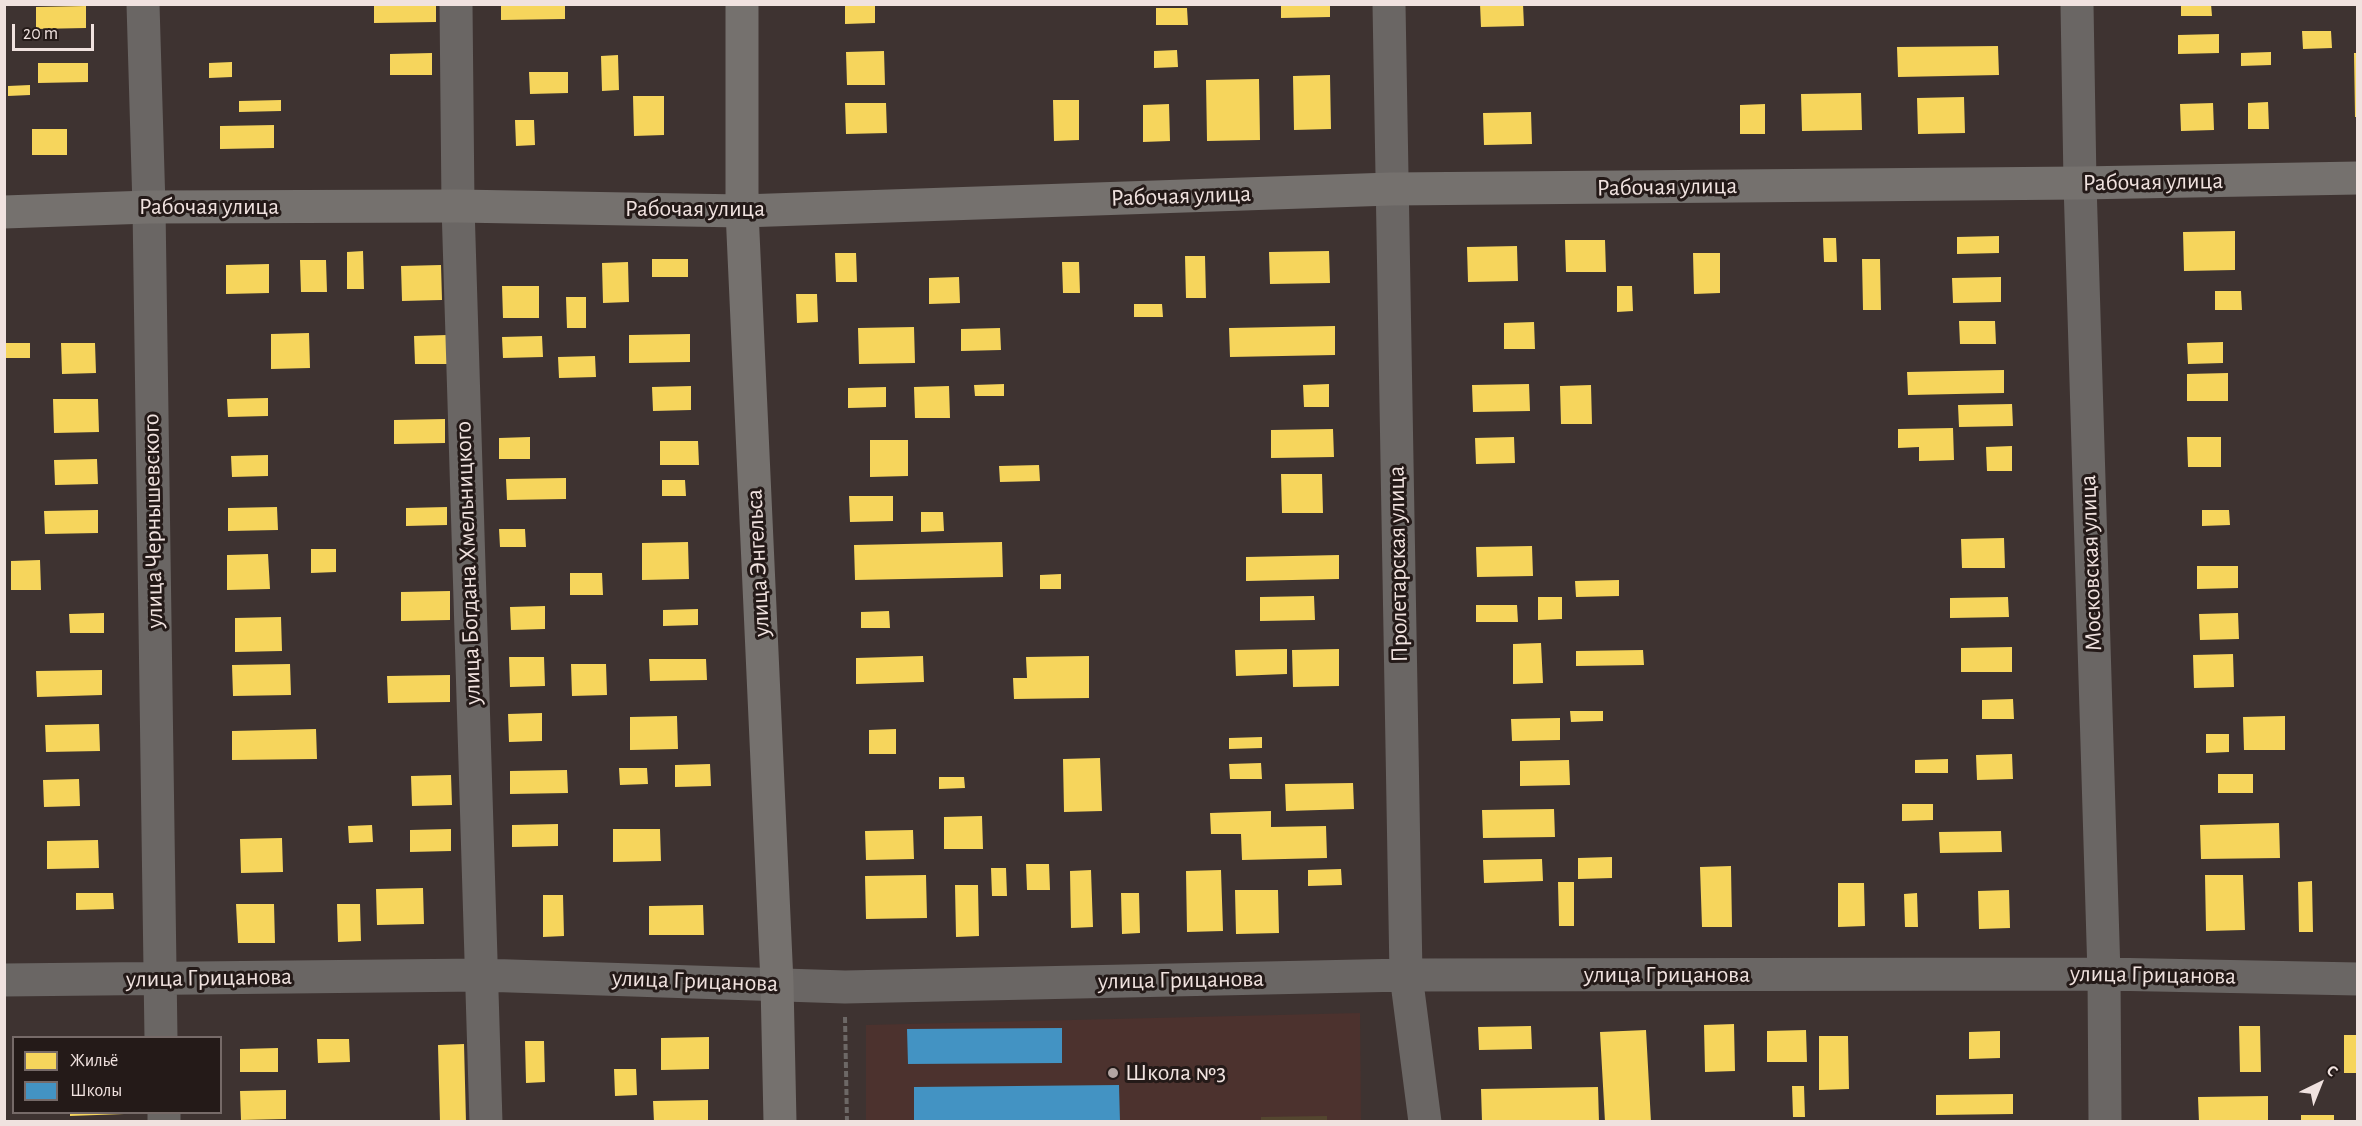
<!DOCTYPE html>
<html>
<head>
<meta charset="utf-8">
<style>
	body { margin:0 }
	#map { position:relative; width:2362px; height:1126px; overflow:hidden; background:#3e3331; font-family:"Alegreya Sans",sans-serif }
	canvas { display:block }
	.frame { position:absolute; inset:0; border:6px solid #f0e2df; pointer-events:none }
	.legend { position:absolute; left:12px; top:1036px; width:210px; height:78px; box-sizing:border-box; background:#241a18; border:2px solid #766a68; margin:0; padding:8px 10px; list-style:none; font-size:18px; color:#f0e2df }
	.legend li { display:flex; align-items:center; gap:12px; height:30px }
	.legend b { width:30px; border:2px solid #766a68 }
	.north { position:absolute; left:2290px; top:1054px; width:60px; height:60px; -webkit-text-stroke:4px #241a18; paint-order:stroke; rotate:43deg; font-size:16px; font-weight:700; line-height:24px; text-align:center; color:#f0e2df }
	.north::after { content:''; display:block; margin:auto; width:21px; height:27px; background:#f0e2df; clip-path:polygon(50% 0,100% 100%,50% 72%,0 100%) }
	.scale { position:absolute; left:12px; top:24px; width:82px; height:27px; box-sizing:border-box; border:3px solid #f0e2df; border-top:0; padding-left:8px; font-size:18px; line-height:21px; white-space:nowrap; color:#f0e2df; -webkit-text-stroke:4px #241a18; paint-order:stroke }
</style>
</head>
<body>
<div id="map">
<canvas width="2362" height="1126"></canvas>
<div class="frame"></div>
<ul class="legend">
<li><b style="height:16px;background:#f6d55c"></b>Жильё</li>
<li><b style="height:16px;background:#4393c3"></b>Школы</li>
</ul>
<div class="north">С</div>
<div class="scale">20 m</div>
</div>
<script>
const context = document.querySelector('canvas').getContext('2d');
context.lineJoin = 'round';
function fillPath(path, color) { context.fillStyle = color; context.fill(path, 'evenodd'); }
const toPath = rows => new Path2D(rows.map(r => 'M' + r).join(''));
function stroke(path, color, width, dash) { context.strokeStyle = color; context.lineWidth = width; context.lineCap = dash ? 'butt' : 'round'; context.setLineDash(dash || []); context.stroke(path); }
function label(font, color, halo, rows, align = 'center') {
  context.font = font + ' "Alegreya Sans",sans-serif'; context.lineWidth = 6; context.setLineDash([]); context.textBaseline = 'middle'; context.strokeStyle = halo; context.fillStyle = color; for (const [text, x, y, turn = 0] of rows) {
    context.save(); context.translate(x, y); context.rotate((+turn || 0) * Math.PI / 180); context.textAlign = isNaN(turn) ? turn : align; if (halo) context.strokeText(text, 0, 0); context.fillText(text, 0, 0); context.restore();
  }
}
fillPath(toPath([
	[1360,1013,1361,1121,866,1122,866,1025]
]), '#4c322e');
fillPath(toPath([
	[1327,1116,1327,1121,1261,1121,1261,1117]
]), '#54462f');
fillPath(toPath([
	[374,4,436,4,436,22,374,23],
	[501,4,565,4,565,19,501,20],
	[845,4,875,4,875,23,845,24],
	[1281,4,1330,4,1330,17,1281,18],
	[1480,4,1523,4,1524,26,1481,27],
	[2181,4,2211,4,2212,16,2181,16],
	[86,6,86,28,36,29,36,7],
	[1156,8,1187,8,1188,25,1156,25],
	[2302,31,2331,31,2332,48,2303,49],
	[2219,34,2219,53,2178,54,2178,35],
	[1998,46,1999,75,1898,77,1897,47],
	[1177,50,1178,67,1154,68,1154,51],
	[884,51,885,85,847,85,846,52],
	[2271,52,2271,65,2241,66,2241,53],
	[432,53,432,75,390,75,390,54],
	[2354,53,2358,53,2358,117,2355,117],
	[618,55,619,90,602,91,601,56],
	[232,62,232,77,209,78,209,63],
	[38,63,88,63,88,82,38,83],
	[529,72,568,72,568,93,530,94],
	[1330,75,1331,129,1294,130,1293,76],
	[1259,79,1260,140,1207,141,1206,80],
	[30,85,30,95,8,96,8,86],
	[1861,93,1862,130,1802,131,1801,94],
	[633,96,664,96,664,135,634,136],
	[1964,97,1965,133,1918,134,1917,98],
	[281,100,281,111,239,112,239,101],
	[1053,100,1079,100,1079,140,1054,141],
	[2268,102,2269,129,2248,129,2248,103],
	[845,103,886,103,887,133,846,134],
	[2213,103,2214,130,2181,131,2180,104],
	[1169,104,1170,141,1143,142,1143,105],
	[1765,104,1765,134,1740,134,1740,105],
	[1531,112,1532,144,1484,145,1483,113],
	[515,120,534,120,535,145,516,146],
	[274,125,274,148,220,149,220,126],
	[32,129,67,129,67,155,32,155],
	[2235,231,2235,270,2184,271,2183,232],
	[1999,236,1999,253,1957,254,1957,237],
	[1823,238,1836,238,1837,262,1824,262],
	[1565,240,1605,240,1606,272,1566,272],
	[1517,246,1518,281,1468,282,1467,247],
	[363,251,364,289,347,289,347,252],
	[1329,251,1330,283,1270,284,1269,252],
	[835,253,856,253,857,282,836,282],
	[1693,253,1720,253,1720,293,1694,294],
	[1185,256,1205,256,1206,298,1186,298],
	[652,259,688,259,688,277,652,277],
	[1862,259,1880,259,1881,310,1863,310],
	[300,260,326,260,327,292,301,292],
	[628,262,629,302,603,303,602,263],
	[1062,262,1079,262,1080,293,1063,293],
	[269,264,269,293,226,294,226,265],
	[441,265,442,300,402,301,401,266],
	[959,277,960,303,929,304,929,278],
	[2001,277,2001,302,1953,303,1952,278],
	[502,286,539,286,539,318,503,318],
	[1617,286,1632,286,1633,311,1617,312],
	[2215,291,2241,291,2242,310,2215,310],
	[796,294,817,294,818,322,797,323],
	[566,297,586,297,586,328,567,328],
	[1134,304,1162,304,1163,317,1134,317],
	[1959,321,1995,321,1996,344,1960,344],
	[1534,322,1535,349,1504,349,1504,323],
	[1335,326,1335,355,1230,357,1229,328],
	[914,327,915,363,859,364,858,328],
	[1000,328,1001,350,961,351,961,329],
	[309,333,310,368,271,369,271,334],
	[690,334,690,362,629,363,629,335],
	[447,335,447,364,415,364,414,336],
	[542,336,543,357,503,358,502,337],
	[2223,342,2223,363,2188,364,2187,343],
	[4,343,30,343,30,358,4,358],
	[61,343,95,343,96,373,62,374],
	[595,356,596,377,559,378,558,357],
	[2004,370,2004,393,1908,395,1907,372],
	[2228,373,2228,401,2187,401,2187,374],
	[1004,384,1004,396,975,396,974,385],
	[1329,384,1329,407,1304,407,1303,385],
	[1529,384,1530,411,1473,412,1472,385],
	[1591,385,1592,424,1561,424,1560,386],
	[691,386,691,410,653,411,652,387],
	[949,386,950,418,915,418,914,387],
	[886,387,886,407,848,408,848,388],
	[268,398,268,416,228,417,227,399],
	[53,399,98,399,99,432,54,433],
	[2012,404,2013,426,1959,427,1958,405],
	[445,419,445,443,394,444,394,420],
	[1953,428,1954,460,1919,461,1919,447,1898,448,1898,429],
	[1333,429,1334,457,1271,458,1271,430],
	[530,437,530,459,499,459,499,438],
	[1514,437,1515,463,1476,464,1475,438],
	[2187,437,2221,437,2221,467,2188,467],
	[870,440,908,440,908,476,870,477],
	[660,441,698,441,699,465,660,465],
	[2012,446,2012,471,1987,471,1986,447],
	[268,455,268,476,232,477,231,456],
	[97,459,98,484,55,485,54,460],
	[1039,465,1040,481,1000,482,999,466],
	[1281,474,1322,474,1323,513,1282,513],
	[566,478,566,499,507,500,506,479],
	[662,480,685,480,686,496,662,496],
	[849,496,893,496,893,521,850,522],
	[277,507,278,530,228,531,228,508],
	[447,507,447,525,406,526,406,508],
	[98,510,98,533,45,534,44,511],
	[2202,510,2229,510,2230,525,2202,526],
	[921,512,943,512,944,531,921,532],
	[499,529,525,529,526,547,500,547],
	[2004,538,2005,568,1962,568,1961,539],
	[688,542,689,579,642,580,642,543],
	[1002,542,1003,577,855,580,854,545],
	[1532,546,1533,576,1477,577,1476,547],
	[311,549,336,549,336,572,311,573],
	[268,554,270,589,227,590,227,555],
	[1339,555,1339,579,1246,581,1246,557],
	[40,560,41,590,11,590,11,561],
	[2197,566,2238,566,2238,588,2197,589],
	[570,573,602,573,603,595,570,595],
	[1061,574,1061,589,1040,589,1040,575],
	[1619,580,1619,596,1576,597,1575,581],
	[450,591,450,620,401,621,401,592],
	[1314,596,1315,620,1260,621,1260,597],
	[1538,597,1562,597,1562,619,1538,620],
	[2008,597,2009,617,1950,618,1950,598],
	[1476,605,1517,605,1518,622,1476,622],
	[545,606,545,629,511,630,510,607],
	[698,609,698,625,663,626,663,610],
	[889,611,890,628,861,628,861,612],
	[104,613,104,633,70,633,69,614],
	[2238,613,2239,639,2200,640,2199,614],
	[281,617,282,651,235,652,235,618],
	[1541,643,1543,683,1513,684,1513,644],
	[2012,647,2012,672,1961,672,1961,648],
	[1287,649,1287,674,1236,676,1235,650],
	[1339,649,1339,686,1293,687,1292,650],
	[1643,650,1644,665,1576,666,1576,651],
	[2233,654,2234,687,2194,688,2193,655],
	[923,656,924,682,856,684,856,658],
	[1089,656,1089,698,1014,699,1013,678,1027,678,1026,657],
	[509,657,544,657,545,686,510,687],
	[649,659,706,659,707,680,650,681],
	[290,664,291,695,233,696,232,665],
	[571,664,606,664,607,695,572,696],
	[102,670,102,695,37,697,36,671],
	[450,675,450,702,388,703,387,676],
	[2013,699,2014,719,1982,719,1982,700],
	[1570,711,1603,711,1603,721,1571,722],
	[542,713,542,741,509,742,508,714],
	[677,716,678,749,630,750,630,717],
	[2285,716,2285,750,2244,750,2243,717],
	[1560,718,1560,740,1512,741,1511,719],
	[99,724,100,751,46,752,45,725],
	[316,729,317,759,232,760,232,731],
	[896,729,896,754,869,754,869,730],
	[2206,734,2229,734,2229,752,2206,753],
	[1262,737,1262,748,1229,749,1229,738],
	[2012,754,2013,779,1977,780,1976,755],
	[1100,758,1102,811,1064,812,1063,759],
	[1948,759,1948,773,1915,773,1915,760],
	[1569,760,1570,785,1520,786,1520,761],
	[1261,763,1262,779,1230,779,1229,764],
	[710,764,711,786,675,787,675,765],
	[619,768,647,768,648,784,620,785],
	[567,770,568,793,510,794,510,771],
	[2218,774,2253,774,2253,793,2218,793],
	[451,775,452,805,412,806,411,776],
	[939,777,964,777,965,788,939,789],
	[79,779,80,806,44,807,43,780],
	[1353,783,1354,809,1286,811,1285,784],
	[1902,804,1933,804,1933,820,1902,821],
	[1554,809,1555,837,1483,838,1482,810],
	[1271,811,1271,827,1326,826,1327,858,1242,860,1241,834,1211,834,1210,813],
	[982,816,983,849,944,849,944,817],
	[2279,823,2280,858,2201,859,2200,825],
	[558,824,558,846,512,847,512,825],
	[372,825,373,842,349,843,348,826],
	[451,829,451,851,410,852,410,830],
	[613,829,660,829,661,861,613,862],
	[913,830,914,859,866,860,865,831],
	[2001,831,2002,852,1940,853,1939,832],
	[282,838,283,872,241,873,240,839],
	[98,840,99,868,47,869,47,841],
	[1612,857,1612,878,1578,879,1578,858],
	[1542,859,1543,881,1484,883,1483,860],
	[1026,864,1049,864,1050,890,1027,890],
	[1731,866,1732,927,1702,927,1700,867],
	[991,868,1006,868,1007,896,992,896],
	[1341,869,1342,885,1308,886,1308,870],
	[1091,870,1093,927,1071,928,1070,871],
	[1221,870,1223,931,1187,932,1186,871],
	[926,875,927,918,866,919,865,876],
	[2205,875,2243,875,2245,930,2206,931],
	[2312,881,2313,932,2299,932,2298,882],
	[1558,882,1574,882,1574,926,1559,926],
	[1838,883,1864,883,1865,926,1838,927],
	[955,885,978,885,979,936,956,937],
	[423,888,424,924,377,925,376,889],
	[1235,890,1278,890,1279,933,1236,934],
	[2009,890,2010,928,1979,929,1978,891],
	[76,893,113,893,114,909,76,910],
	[1121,893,1139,893,1140,933,1122,934],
	[1917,893,1918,927,1905,927,1904,894],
	[543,895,563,895,564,936,543,937],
	[236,904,274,904,275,943,238,943],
	[337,904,360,904,361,941,338,942],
	[703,905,704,935,649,935,649,906],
	[1734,1024,1735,1071,1705,1072,1704,1025],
	[1531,1026,1532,1049,1479,1050,1478,1027],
	[2239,1026,2260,1026,2261,1072,2240,1072],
	[1646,1030,1651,1122,1605,1122,1600,1032],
	[1806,1030,1807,1062,1767,1062,1767,1031],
	[2000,1031,2000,1058,1969,1059,1969,1032],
	[2344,1035,2358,1035,2358,1073,2344,1073],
	[1819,1036,1848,1036,1849,1089,1819,1090],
	[709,1037,709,1069,661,1070,661,1038],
	[317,1039,349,1039,350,1062,318,1063],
	[525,1041,544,1041,545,1082,526,1083],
	[464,1044,466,1122,440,1122,438,1045],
	[278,1048,278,1072,240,1072,240,1049],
	[614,1069,636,1069,637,1095,615,1096],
	[1792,1086,1804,1086,1805,1117,1793,1117],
	[1598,1087,1599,1122,1482,1122,1481,1089],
	[286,1090,286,1119,241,1120,240,1091],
	[2013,1094,2013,1114,1936,1115,1936,1095],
	[2268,1096,2268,1122,2199,1122,2198,1097],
	[708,1100,708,1122,654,1122,653,1101],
	[70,1112,124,1112,124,1114,70,1116],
	[2301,1115,2334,1115,2334,1122,2301,1122]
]), '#f6d55c');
fillPath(toPath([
	[1062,1028,1062,1063,908,1064,907,1029],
	[1119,1085,1120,1122,914,1122,914,1087]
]), '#4393c3');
stroke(toPath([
	[845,1017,847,1122]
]), '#6d6866', 4, [6, 3]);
stroke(toPath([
	[143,4,149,207,161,1038],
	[456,4,458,206,486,1122],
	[1389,4,1406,975,1425,1122],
	[2077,4,2080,183,2104,974,2105,1122],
	[4,980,481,975,845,987,1406,975,2104,974,2358,979],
	[164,1112,164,1122]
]), '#6a6664', 33);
stroke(toPath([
	[742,4,742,211,777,983,780,1122],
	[4,212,149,207,458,206,742,211,1391,189,2080,183,2358,178]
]), '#75716e', 33);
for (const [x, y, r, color] of [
	[1113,1073,6,"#b2a5a2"]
]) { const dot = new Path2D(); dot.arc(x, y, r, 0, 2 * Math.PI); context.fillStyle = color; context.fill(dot); stroke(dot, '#241a18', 2); }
label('24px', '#f0e2df', '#241a18', [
	["Рабочая улица",2153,182,-1],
	["Рабочая улица",1667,187,-1],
	["Рабочая улица",1181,196,-2],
	["Рабочая улица",209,207],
	["Рабочая улица",695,209],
	["улица Чернышевского",153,521,-91],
	["улица Богдана Хмельницкого",468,563,-92],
	["улица Энгельса",758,563,-93],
	["Московская улица",2091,563,-92],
	["Пролетарская улица",1398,564,-91],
	["улица Грицанова",1667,975],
	["улица Грицанова",2153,975,1],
	["улица Грицанова",209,978,-1],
	["улица Грицанова",1181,980,-1],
	["улица Грицанова",695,981,2]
]);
label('24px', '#f0e2df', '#241a18', [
	["Школа №3",1125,1073]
], 'left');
</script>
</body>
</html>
